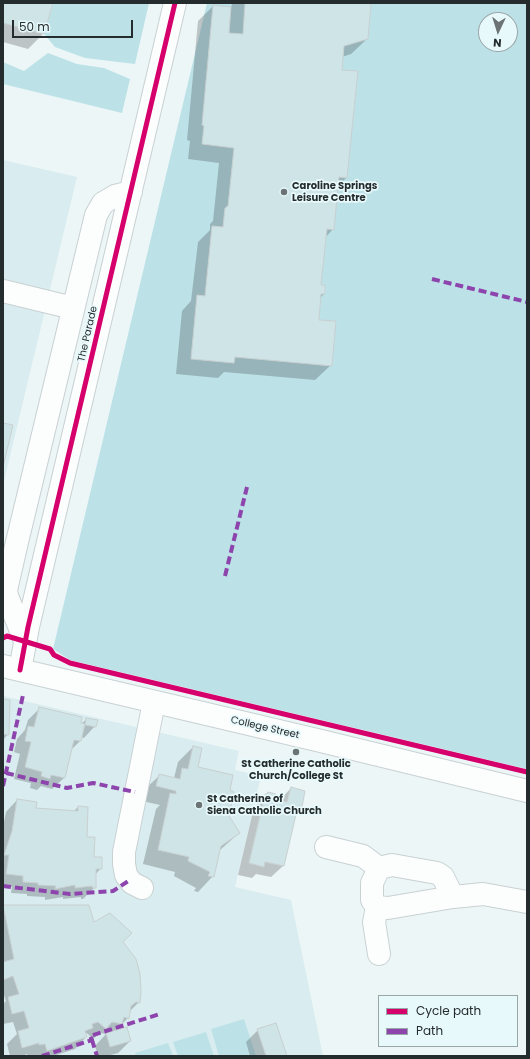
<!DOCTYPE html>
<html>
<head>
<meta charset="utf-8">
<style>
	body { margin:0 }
	#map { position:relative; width:530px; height:1059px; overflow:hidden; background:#ecf6f7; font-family:Poppins,sans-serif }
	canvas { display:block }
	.frame { position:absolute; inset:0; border:4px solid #252c2d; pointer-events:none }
	.legend { position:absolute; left:378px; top:995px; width:140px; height:52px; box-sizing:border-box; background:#e8f9fc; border:1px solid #9aa7a9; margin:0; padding:5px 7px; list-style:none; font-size:12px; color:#252c2d }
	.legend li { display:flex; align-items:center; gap:8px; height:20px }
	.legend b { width:20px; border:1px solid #9aa7a9 }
	.north { position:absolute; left:478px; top:12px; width:40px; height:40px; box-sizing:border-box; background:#e8f9fc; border:1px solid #9aa7a9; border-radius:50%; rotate:184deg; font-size:11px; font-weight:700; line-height:16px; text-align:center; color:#252c2d }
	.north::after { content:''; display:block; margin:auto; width:14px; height:18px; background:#6b7374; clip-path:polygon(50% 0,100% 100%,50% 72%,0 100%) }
	.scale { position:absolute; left:12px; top:20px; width:121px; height:18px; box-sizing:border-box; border:2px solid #252c2d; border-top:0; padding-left:5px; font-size:12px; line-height:14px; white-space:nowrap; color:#252c2d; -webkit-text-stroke:3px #e8f9fc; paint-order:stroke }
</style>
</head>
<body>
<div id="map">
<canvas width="530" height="1059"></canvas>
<div class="frame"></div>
<ul class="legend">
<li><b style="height:5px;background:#d6006c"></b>Cycle path</li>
<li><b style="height:5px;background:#8e44ad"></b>Path</li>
</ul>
<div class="north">N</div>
<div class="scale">50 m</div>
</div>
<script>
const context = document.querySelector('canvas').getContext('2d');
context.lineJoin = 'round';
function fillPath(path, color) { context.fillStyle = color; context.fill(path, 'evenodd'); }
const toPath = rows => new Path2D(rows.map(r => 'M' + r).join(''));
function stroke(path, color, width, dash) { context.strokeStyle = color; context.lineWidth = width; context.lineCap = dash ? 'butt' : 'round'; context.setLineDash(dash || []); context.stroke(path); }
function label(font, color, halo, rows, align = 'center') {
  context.font = font + ' Poppins,sans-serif'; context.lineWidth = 3.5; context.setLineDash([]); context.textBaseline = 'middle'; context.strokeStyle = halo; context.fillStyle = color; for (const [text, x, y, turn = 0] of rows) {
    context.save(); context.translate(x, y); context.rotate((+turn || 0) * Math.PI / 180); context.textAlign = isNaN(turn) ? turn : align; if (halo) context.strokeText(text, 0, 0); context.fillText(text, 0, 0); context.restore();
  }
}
fillPath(toPath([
	[3,160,77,177,3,485],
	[3,696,239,751,235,770,261,776,235,887,291,900,323,1056,3,1056]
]), '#d9ecef');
fillPath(toPath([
	[53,3,149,3,135,64,85,58,55,47,44,34],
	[207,3,527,3,527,769,70,660,53,649],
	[486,20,510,20,510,44,486,44],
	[48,53,77,64,104,68,130,79,122,113,3,84,3,62,24,71],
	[244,1019,256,1056,219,1056,211,1029],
	[206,1032,214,1056,178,1056,173,1042],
	[168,1043,173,1056,136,1056,135,1053]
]), '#bce2e8');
fillPath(toPath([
	[3,3,52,3,43,34,28,49,3,42],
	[232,3,370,3,367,39,351,54,342,57,341,70,347,177,337,187,333,229,325,238,320,285,324,286,324,294,320,298,317,321,331,365,315,380,224,372,218,378,176,374,182,311,191,301,198,242,210,230,210,224,213,221,219,163,188,159,190,141,187,140,198,21,213,6,231,8],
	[3,700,8,734,3,740],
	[40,708,79,724,81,724,87,719,95,726,84,738,80,737,80,741,71,750,64,778,52,789,41,786,37,790,30,788,31,783,14,779,20,754,14,752,17,739,25,730,28,720],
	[193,747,197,767,229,791,227,817,239,833,219,851,213,876,198,892,194,891,196,888,174,876,175,872,143,864,156,809,160,805,142,801,144,790,160,775,174,778,178,762],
	[291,788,301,806,296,811,283,866,271,877,256,874,252,878,238,875,254,807,268,793,275,800,279,801],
	[17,800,35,809,74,811,78,807,93,858,101,868,95,875,95,887,83,899,81,899,81,897,63,899,63,897,45,900,45,897,27,896,27,894,11,893,12,887,3,886,3,827,6,812],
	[3,906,88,906,93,924,122,942,139,1002,129,1012,128,1018,115,1031,130,1041,118,1053,107,1056,98,1056,95,1046,106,1034,100,1033,93,1039,87,1033,85,1034,86,1037,75,1049,53,1056,33,1056,33,1055,28,1056,27,1054,22,1056,10,1056,7,1044,17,1034,13,1022,3,1024,3,1004,6,1001,3,992],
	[258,1030,286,1056,250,1056,246,1042]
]), '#0003');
const building = toPath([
	[3,3,53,3,44,34,3,23,3,3],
	[245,3,371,3,368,39,344,46,342,70,358,71,347,178,339,177,334,230,327,229,321,285,325,285,325,294,321,294,319,320,336,321,332,366,235,357,234,363,191,359,197,295,205,296,212,226,223,227,225,208,228,206,234,148,202,144,204,126,202,125,213,5,231,7,229,33,243,34,245,3],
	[3,423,13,425,3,467,3,423],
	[3,699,10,700,9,735,3,734,3,699],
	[39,707,82,717,81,723,85,724,81,741,74,740,65,778,51,775,50,779,41,776,42,772,25,767,31,742,25,741,28,726,34,727,39,707],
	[86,718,98,720,96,727,85,725,86,718],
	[193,746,202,748,198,767,233,775,230,790,234,792,229,816,240,833,221,846,214,877,208,876,210,872,188,861,189,857,158,850,170,793,176,794,176,791,156,786,159,774,180,779,182,768,188,769,193,746],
	[291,787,305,791,302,807,298,806,284,866,265,862,264,867,249,863,265,794,267,794,268,792,276,794,276,799,287,802,291,787],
	[17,799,37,802,36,808,78,811,78,806,88,807,87,837,95,837,94,857,102,857,102,869,96,869,96,888,93,888,92,886,75,888,75,885,55,889,56,886,38,885,38,883,23,882,23,876,6,874,9,855,4,855,12,831,17,799],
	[3,905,89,905,94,922,110,913,132,933,123,942,136,959,140,974,141,991,140,1003,136,1002,131,1006,129,1019,124,1017,122,1024,112,1022,106,1029,98,1022,92,1024,93,1028,85,1031,87,1037,47,1051,45,1044,39,1045,39,1043,22,1048,18,1031,29,1028,24,1011,12,1014,8,997,19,994,13,976,3,980,3,962,14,959,3,905],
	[276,1023,287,1056,266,1056,257,1029,276,1023],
	[127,1027,131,1041,110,1047,106,1033,127,1027]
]);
fillPath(building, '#cee4e7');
stroke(building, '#c9d0d1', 1);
const minor = toPath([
	[3,291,73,308],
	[25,641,7,596,6,590,17,542,96,215,103,203,115,196,131,192],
	[3,666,321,741,527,791],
	[20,670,28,627,175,3],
	[326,847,363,856,379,868],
	[142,888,132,883,126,875,124,864,124,852,154,702],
	[377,907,388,908,453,897,483,894,527,902],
	[379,954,374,922,377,907,372,900,372,883,379,868,392,865,437,873,443,877,453,897]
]);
stroke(minor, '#c9d1d2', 24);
stroke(minor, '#fcfefe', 22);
stroke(toPath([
	[432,279,527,302],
	[225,576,247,487],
	[6,773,67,788,93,783,135,792],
	[3,786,23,695],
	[3,886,70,894,113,891,130,880],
	[92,1040,97,1056],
	[42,1056,92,1040,90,1036,160,1014]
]), '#8e44ad', 4, [8, 4]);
stroke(toPath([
	[3,638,7,636,50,649,54,655,70,663,527,772],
	[20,670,28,627,175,3]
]), '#d6006c', 5);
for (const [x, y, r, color] of [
	[284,192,4,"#6b7374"],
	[296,752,4,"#6b7374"],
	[199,805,4,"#6b7374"]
]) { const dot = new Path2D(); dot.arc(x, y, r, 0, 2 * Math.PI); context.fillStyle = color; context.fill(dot); stroke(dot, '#e8f9fc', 1.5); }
label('bold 10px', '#252c2d', '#e8f9fc', [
	["Caroline Springs",292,186],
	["Leisure Centre",292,198],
	["St Catherine Catholic",296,764,"center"],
	["Church/College St",296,776,"center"],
	["St Catherine of",207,799],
	["Siena Catholic Church",207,811]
], 'left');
label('10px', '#252c2d', '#e8f9fc', [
	["The Parade",88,334,-77],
	["College Street",265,728,13]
]);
</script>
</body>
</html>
